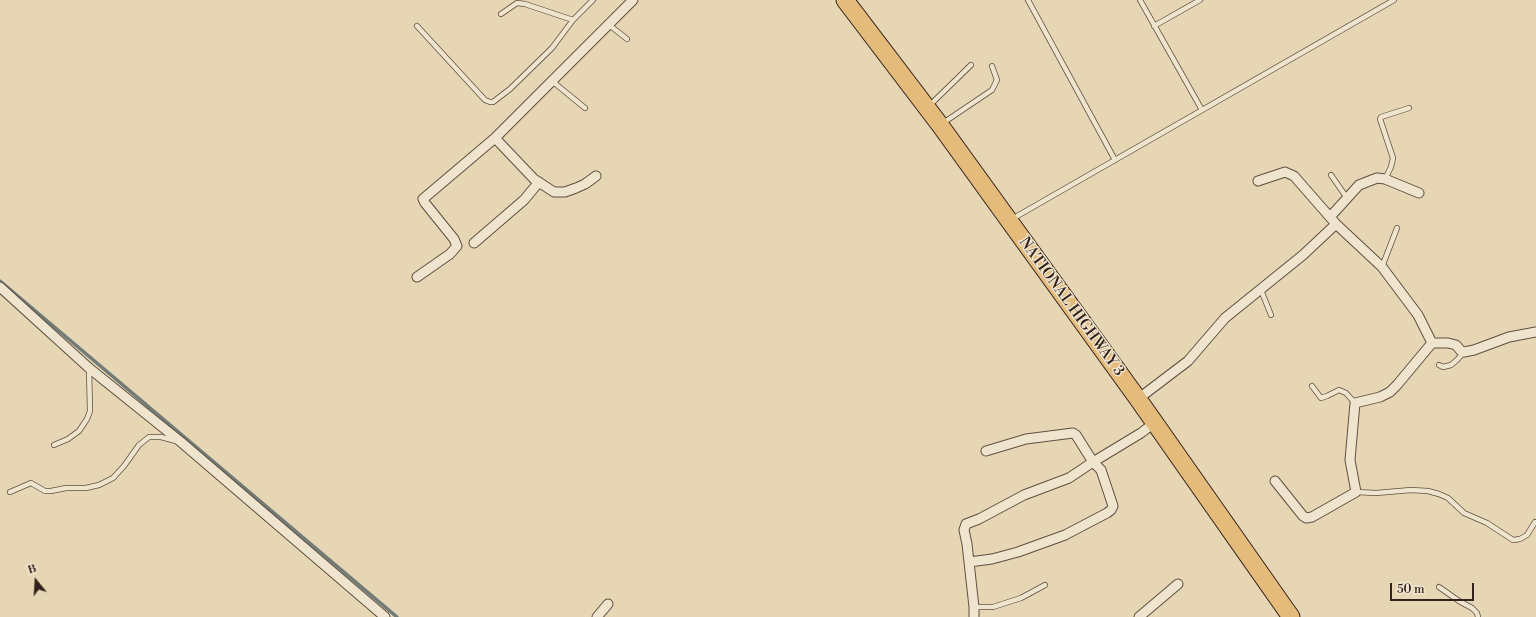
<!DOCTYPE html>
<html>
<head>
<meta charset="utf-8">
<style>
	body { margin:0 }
	#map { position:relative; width:1536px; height:617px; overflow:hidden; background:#e7d6b4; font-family:"Libre Bodoni",serif }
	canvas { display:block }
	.north { position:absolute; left:16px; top:561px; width:40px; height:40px; -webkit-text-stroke:3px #efe4ce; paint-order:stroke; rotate:342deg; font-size:11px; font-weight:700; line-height:16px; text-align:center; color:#33221b }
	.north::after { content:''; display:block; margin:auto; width:14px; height:18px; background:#33221b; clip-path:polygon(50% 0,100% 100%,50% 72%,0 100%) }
	.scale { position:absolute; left:1390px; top:583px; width:84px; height:18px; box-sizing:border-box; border:2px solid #33221b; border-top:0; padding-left:5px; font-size:12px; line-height:14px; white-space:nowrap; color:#33221b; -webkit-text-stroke:3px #efe4ce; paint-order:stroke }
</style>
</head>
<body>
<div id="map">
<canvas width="1536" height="617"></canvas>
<div class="north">B</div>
<div class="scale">50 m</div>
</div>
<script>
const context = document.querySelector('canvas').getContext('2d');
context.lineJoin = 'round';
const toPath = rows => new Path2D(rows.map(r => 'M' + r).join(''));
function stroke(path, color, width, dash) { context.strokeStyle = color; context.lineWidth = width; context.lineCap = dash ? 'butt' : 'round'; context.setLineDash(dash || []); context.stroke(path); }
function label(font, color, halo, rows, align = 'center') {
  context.font = font + ' "Libre Bodoni",serif'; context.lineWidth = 3; context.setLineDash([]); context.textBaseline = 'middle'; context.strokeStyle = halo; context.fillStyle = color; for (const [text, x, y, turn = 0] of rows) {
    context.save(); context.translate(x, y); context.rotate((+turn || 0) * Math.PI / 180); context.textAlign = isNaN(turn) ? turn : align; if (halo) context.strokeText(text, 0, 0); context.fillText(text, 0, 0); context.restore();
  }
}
stroke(toPath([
	[0,281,397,617]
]), '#717b78', 3.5);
const lane = toPath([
	[1028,0,1115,160],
	[1140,0,1202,110],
	[501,14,517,3,525,4,573,20],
	[608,24,627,39],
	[417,26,485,100,490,102,493,102,510,89,552,48,573,20,593,0],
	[1154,26,1200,0],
	[552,81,585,108],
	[930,105,971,65],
	[943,123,992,90,997,80,992,66],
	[1331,175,1347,198],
	[1385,179,1391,167,1393,158,1380,119,1381,117,1409,108],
	[1012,219,1394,0],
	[1382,267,1397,228],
	[1261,290,1271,315],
	[1439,365,1443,367,1451,365,1457,360,1464,352],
	[1312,386,1321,398,1327,396,1339,390,1346,393,1355,403],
	[54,445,68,439,79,431,87,419,90,411,89,368],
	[10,492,31,483,45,491,51,491,66,488,86,488,99,485,113,478,124,466,139,445,149,437,161,437,176,441],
	[1356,492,1376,493,1411,490,1428,491,1439,494,1448,498,1464,513,1487,523,1513,540,1520,539,1527,535,1535,522],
	[1439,587,1459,601,1472,608,1477,613,1478,617],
	[974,607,993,607,1021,598,1045,585]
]);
const street = toPath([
	[495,138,534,179,554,192,565,192,576,188,585,184,596,176],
	[1258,181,1285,172,1294,176,1336,224,1382,267,1418,315,1432,343],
	[1330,217,1359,185,1377,178,1385,179,1419,193],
	[474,243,524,200,539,182],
	[417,277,450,254,457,246,454,239,425,203,423,199,495,138,633,0],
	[0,287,89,368,181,442,385,617],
	[1138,399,1188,361,1225,318,1303,255,1336,224],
	[1275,481,1303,516,1306,518,1312,517,1356,492,1350,460,1355,403,1380,397,1390,392,1397,385,1432,343,1448,343,1456,345,1461,351,1464,352,1474,350,1509,337,1536,332],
	[969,562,992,559,1018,552,1065,535,1107,513,1111,510,1113,506,1101,470,1093,462,1076,435,1073,433,1026,439,986,451],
	[597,617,608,604],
	[974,617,974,607,967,544,964,530,966,524,979,519,1024,495,1069,478,1093,462,1141,433,1154,423],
	[1139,617,1178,584]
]);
const highway = toPath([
	[845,0,940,125,1138,399,1291,617]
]);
stroke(lane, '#604f41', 6);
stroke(street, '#604f41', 11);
stroke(highway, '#33221b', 19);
stroke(lane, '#efe4ce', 4.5);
stroke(street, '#efe4ce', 9);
stroke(highway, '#e4bb7a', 17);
label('15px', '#33221b', '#efe4ce', [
	["NATIONAL HIGHWAY 3",1071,307,54]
]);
</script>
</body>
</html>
